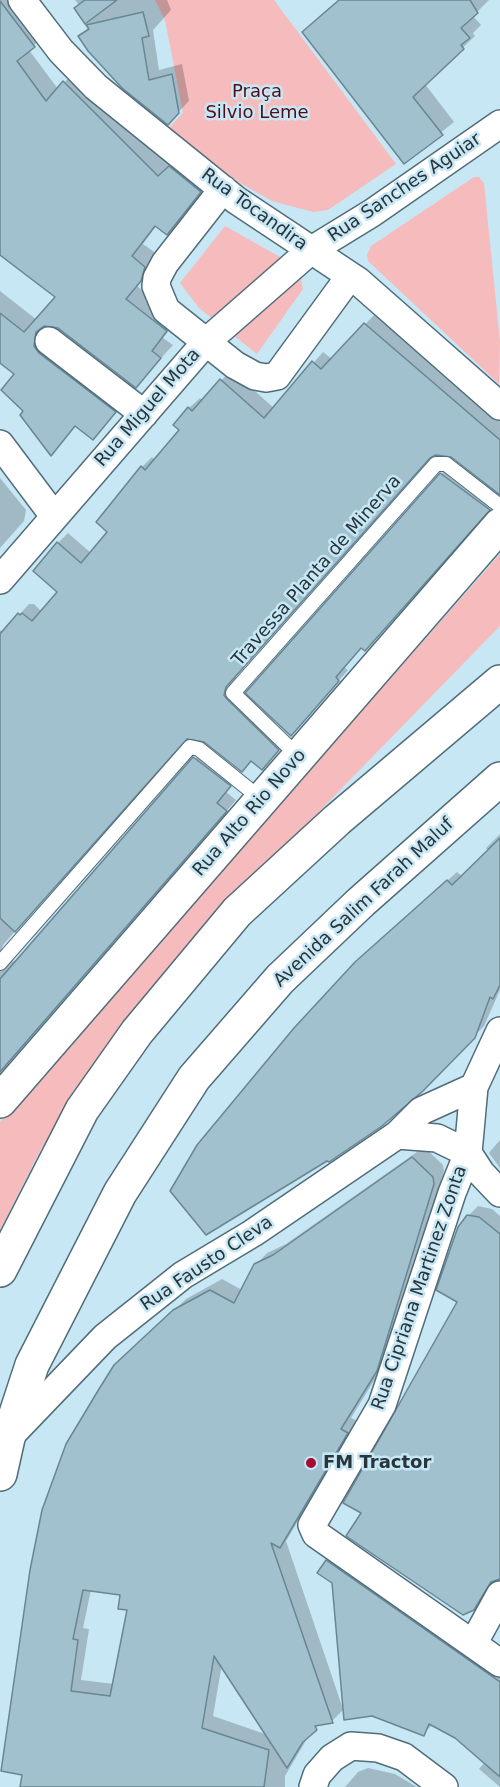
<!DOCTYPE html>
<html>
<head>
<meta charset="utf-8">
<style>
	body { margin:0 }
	canvas { display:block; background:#c8e7f5 }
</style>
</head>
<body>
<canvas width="500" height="1787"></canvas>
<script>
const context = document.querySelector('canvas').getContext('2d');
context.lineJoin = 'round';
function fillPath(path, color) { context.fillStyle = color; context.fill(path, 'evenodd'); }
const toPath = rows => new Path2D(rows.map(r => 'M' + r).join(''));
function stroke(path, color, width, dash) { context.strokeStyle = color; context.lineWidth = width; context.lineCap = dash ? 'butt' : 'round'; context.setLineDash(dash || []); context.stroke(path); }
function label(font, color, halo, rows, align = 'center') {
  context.font = font + ' "DejaVu Sans",sans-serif'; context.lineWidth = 5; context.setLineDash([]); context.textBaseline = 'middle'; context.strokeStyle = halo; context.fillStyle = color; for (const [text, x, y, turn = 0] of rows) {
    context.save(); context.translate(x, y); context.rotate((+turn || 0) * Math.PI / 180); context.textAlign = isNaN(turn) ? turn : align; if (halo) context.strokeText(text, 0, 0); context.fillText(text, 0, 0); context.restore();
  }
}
fillPath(toPath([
	[155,0,274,0,396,164,328,210,313,212,272,201,240,183,168,129,183,113,165,20],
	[474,177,479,177,484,183,500,342,499,384,368,261,367,255,371,246],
	[225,226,298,267,303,289,257,354,199,308,180,283],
	[500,554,500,626,265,867,110,1043,41,1149,0,1230,0,1122]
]), '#f6bbbc');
fillPath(toPath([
	[0,0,20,0,46,34,29,50,58,89,76,70,212,179,166,233,157,225,143,244,157,254,153,267,137,286,178,318,163,338,173,345,136,386,59,327,47,325,46,334,127,400,105,425,76,425,51,454,25,411,16,374,0,361,0,291,37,320,57,297,0,254],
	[75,0,167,0,171,10,153,30,159,70,182,64,189,101,168,123,80,37,89,27,76,9,79,5],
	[339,0,489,0,473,16,481,25,473,33,475,36,425,84,454,122,404,162,304,32],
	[375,314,500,421,500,493,451,455,436,453,431,456,236,676,236,688,286,742,272,758,262,768,252,760,242,770,205,740,191,737,184,739,3,945,1,951,4,959,10,962,17,960,205,748,240,775,226,792,236,800,0,1073,0,630,3,633,29,604,34,604,42,612,59,592,58,543,68,533,91,553,109,532,142,467,152,457,155,460,181,429,189,408,200,398,203,401,231,370,274,408,323,352,332,359],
	[451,464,498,499,374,640,361,646,344,667,348,670,300,725,441,474],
	[0,478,26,510,24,521,0,548],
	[500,834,500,990,484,1026,422,1090,367,952,457,872,463,877,489,851,486,848],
	[500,1140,500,1168,489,1153],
	[424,1147,443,1165,444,1171,388,1358,351,1418,358,1421,286,1541,343,1709,334,1582,327,1561,337,1551,500,1665,500,1787,479,1769,485,1762,456,1737,433,1724,423,1734,372,1714,344,1709,332,1721,321,1723,311,1732,285,1776,285,1787,22,1787,115,1366,186,1299,222,1279,242,1290,256,1265,267,1253,286,1244],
	[91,1590,122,1594,129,1609,114,1684,81,1680,89,1629,83,1628],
	[222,1664,268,1735,213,1716],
	[478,1206,492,1209,500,1216,500,1580,495,1580,473,1609,459,1613,348,1535,363,1512,459,1302,468,1216],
	[368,1768,395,1774,417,1787,345,1787,358,1772]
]), '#0003');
const building = toPath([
	[85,0,117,0,85,24,74,8,85,0],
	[339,0,470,0,478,13,461,28,470,38,461,45,464,49,413,97,443,135,404,164,302,32,339,0],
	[0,1,35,47,17,61,46,101,63,81,158,176,169,166,201,192,167,235,155,226,132,256,145,267,141,281,126,299,167,331,152,351,161,358,136,388,58,328,44,326,36,332,34,346,39,353,116,412,93,440,75,426,51,456,20,415,23,411,1,390,14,374,0,363,0,313,24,332,55,297,0,255,0,1],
	[143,12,149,36,142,38,149,80,172,74,179,113,168,125,122,88,88,51,78,36,89,29,86,25,143,12],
	[364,323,500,440,500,495,451,457,436,455,430,458,226,687,224,695,227,699,279,750,262,770,251,761,242,772,204,742,187,739,15,932,0,918,0,634,18,613,20,615,22,613,32,621,57,592,33,571,57,542,81,563,107,532,96,522,141,466,145,470,179,430,173,425,188,407,192,411,220,379,264,418,312,361,321,369,364,323],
	[440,473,490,510,365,651,361,648,336,677,339,681,291,736,245,693,440,473],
	[193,757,231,786,217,803,227,811,0,1072,0,979,193,757],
	[500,838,500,985,493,999,490,997,475,1038,423,1091,382,1126,329,1162,327,1161,206,1235,170,1191,197,1145,294,1028,355,962,447,880,452,885,500,838],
	[412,1157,433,1177,434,1184,377,1371,341,1429,348,1433,280,1548,271,1543,333,1723,315,1726,317,1730,303,1742,287,1768,214,1656,202,1728,269,1750,264,1787,20,1787,22,1775,1,1771,30,1570,42,1510,66,1444,99,1389,114,1365,173,1310,210,1290,234,1303,254,1264,273,1255,412,1157],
	[83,1590,120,1595,118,1609,127,1610,110,1696,71,1691,78,1640,73,1639,83,1590],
	[467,1215,479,1217,500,1234,500,1579,491,1582,474,1610,463,1615,346,1536,361,1513,343,1503,457,1302,436,1290,458,1227,467,1215],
	[326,1560,500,1682,500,1777,455,1738,429,1724,424,1736,372,1716,344,1720,332,1583,317,1573,326,1560]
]);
fillPath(building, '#a2c1ce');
stroke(building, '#698693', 1.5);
const lane = toPath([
	[298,756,233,693,436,464,446,464,500,506],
	[0,963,190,747,199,749,261,799]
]);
const street = toPath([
	[22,0,61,51,96,87,236,200,358,281,500,406],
	[223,189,165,263,157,278,156,286,166,310,235,365,255,376,266,378,277,376,350,276],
	[49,341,144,414],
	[0,444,54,516],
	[0,580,206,342,310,251,372,213,500,124],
	[500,1031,474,1087,468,1153,452,1193,382,1405,312,1525,316,1534,500,1663],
	[397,1135,421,1111,474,1087],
	[9,1437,105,1337,183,1275,253,1233,397,1135,437,1138,468,1153,481,1173,500,1193],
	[473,1644,500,1595],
	[313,1787,317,1775,332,1758,351,1746,378,1748,404,1757,444,1787]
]);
const secondary = toPath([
	[0,1101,500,525]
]);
const highway = toPath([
	[0,1270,82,1110,137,1032,237,912,337,820,500,682],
	[0,1474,8,1438,32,1365,120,1193,194,1078,280,979,361,902,500,779]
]);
stroke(lane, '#506d79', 16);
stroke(street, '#506d79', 30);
stroke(secondary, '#506d79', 36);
stroke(highway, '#506d79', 36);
stroke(lane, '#fff', 14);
stroke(street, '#fff', 27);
stroke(secondary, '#fff', 33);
stroke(highway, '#fff', 33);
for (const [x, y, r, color] of [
	[311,1463,6,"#a60c32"]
]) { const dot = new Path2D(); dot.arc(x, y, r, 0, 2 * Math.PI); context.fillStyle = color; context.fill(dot); stroke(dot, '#c8e7f5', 2); }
label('18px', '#510e19', '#c8e7f5', [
	["Praça",257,92],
	["Silvio Leme",257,113]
]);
label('18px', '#28353a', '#c8e7f5', [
	["Rua Sanches Aguiar",405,188,-34],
	["Rua Tocandira",254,210,36],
	["Rua Miguel Mota",148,408,-49],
	["Travessa Planta de Minerva",317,571,-49],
	["Rua Alto Rio Novo",250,813,-49],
	["Avenida Salim Farah Maluf",364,903,-43],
	["Rua Fausto Cleva",207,1264,-34],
	["Rua Cipriana Martinez Zonta",420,1288,-71]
]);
label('bold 18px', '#28353a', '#c8e7f5', [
	["FM Tractor",323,1463]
], 'left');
</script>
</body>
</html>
